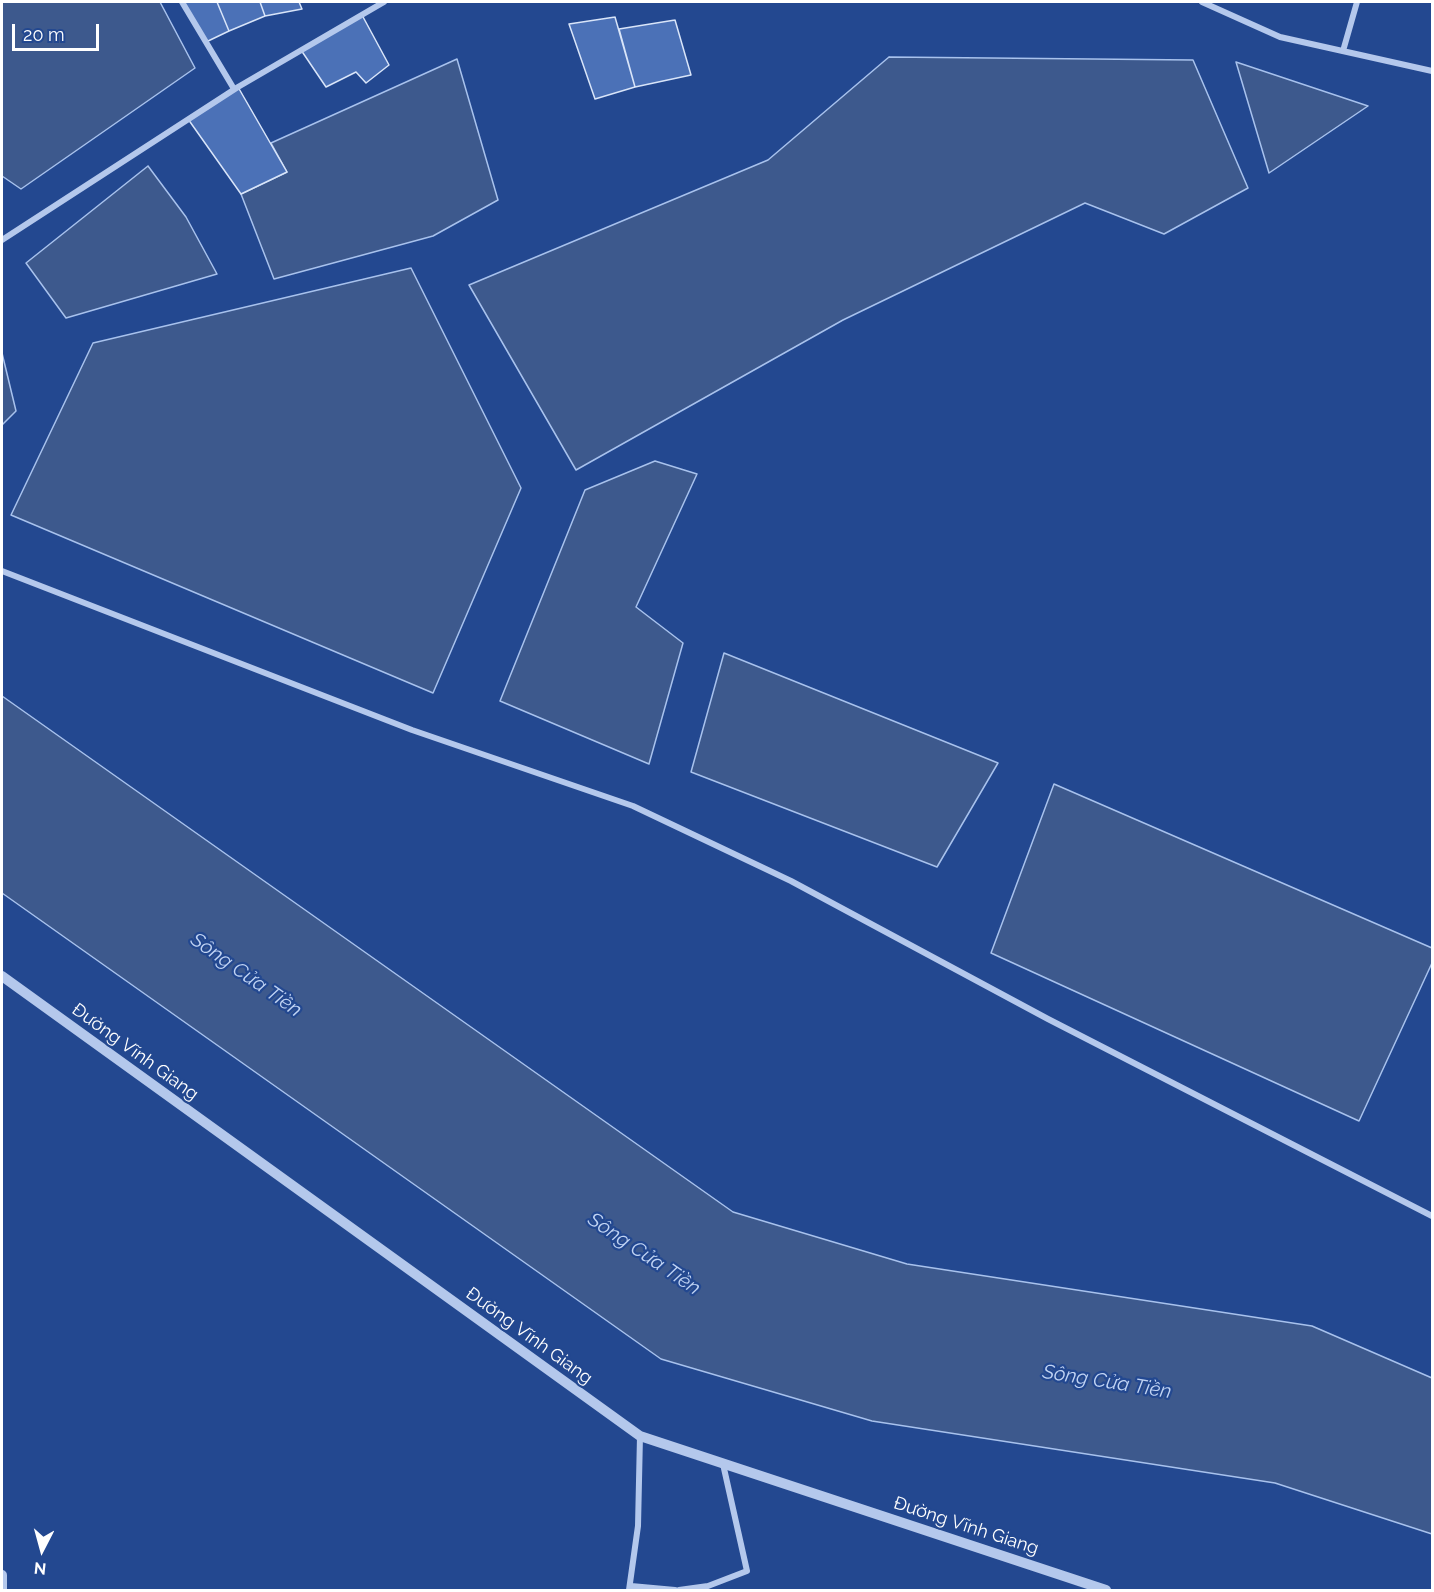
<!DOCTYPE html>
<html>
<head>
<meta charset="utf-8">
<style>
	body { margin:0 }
	#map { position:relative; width:1434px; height:1592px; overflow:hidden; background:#234890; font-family:Raleway,sans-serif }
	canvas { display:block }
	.frame { position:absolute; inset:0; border:3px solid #fff; pointer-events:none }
	.north { position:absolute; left:12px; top:1520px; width:60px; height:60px; -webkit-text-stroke:4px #234890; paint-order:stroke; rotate:186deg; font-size:16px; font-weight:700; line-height:24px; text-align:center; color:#fff }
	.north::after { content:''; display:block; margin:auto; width:21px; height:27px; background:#fff; clip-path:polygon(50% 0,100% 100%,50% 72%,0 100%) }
	.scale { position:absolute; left:12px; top:24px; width:87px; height:27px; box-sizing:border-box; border:3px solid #fff; border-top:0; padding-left:8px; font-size:18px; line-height:21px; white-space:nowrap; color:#fff; -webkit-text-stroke:4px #234890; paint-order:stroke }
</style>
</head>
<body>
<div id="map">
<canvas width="1434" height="1592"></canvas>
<div class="frame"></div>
<div class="north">N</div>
<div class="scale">20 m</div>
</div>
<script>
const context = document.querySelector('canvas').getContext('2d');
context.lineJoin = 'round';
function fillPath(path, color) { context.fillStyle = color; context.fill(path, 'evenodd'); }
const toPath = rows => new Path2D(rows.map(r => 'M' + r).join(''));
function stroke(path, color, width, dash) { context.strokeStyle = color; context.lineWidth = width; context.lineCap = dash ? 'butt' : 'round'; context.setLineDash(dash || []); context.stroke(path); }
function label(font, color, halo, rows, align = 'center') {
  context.font = font + ' Raleway,sans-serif'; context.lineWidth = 4.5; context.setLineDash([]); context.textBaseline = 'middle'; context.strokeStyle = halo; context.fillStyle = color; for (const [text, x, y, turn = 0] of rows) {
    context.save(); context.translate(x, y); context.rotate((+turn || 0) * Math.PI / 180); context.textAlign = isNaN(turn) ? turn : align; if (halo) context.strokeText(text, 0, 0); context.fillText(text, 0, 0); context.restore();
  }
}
const water = toPath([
	[2,2,160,2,195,68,21,189,2,176,2,2],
	[889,57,1193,60,1248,188,1164,234,1085,203,843,320,576,470,469,285,768,160,889,57],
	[457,59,498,200,433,236,274,279,241,194,287,172,271,143,457,59],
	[1236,62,1368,106,1269,173,1236,62],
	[148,166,186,217,217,274,66,318,26,263,148,166],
	[411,268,521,488,433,693,11,515,93,343,411,268],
	[2,353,16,411,2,425,2,353],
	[655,461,697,474,636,607,683,643,649,764,500,701,585,490,655,461],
	[724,653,998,763,937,867,691,772,724,653],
	[2,696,733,1212,907,1264,1312,1326,1432,1378,1432,1534,1275,1483,872,1421,661,1359,2,893,2,696],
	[1054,784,1432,948,1432,963,1359,1121,991,953,1054,784]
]);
fillPath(water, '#3d598d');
stroke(water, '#a8c2ed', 1.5);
const building = toPath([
	[182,2,217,2,229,31,206,42,182,2],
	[217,2,260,2,265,16,229,31,217,2],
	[260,2,299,2,302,9,265,16,260,2],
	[362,15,389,65,366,83,356,72,326,87,301,50,362,15],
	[615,17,635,87,595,99,569,24,615,17],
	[675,20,691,75,635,87,619,29,675,20],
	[238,87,287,172,241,194,188,119,238,87]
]);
fillPath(building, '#4b71b7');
stroke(building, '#d9e5f9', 1.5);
stroke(toPath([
	[182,2,234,89],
	[1202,2,1280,37,1432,71],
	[1343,51,1357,2],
	[2,240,238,87,384,2],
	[2,571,412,730,633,806,791,881,1048,1019,1432,1216],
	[631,1586,675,1590],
	[629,1590,638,1526,640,1436],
	[679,1590,708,1586,747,1571,723,1464]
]), '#b4c8ec', 6);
stroke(toPath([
	[2,976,640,1436,1106,1590],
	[2,1575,2,1590]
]), '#b4c8ec', 10);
label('18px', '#fff', '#234890', [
	["Đường Vĩnh Giang",135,1052,36],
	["Đường Vĩnh Giang",529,1336,36],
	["Đường Vĩnh Giang",966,1526,18]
]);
label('italic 20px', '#c0d3f3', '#234890', [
	["Sông Cửa Tiền",246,975,35],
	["Sông Cửa Tiền",644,1254,34],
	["Sông Cửa Tiền",1107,1382,9]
]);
</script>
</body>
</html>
